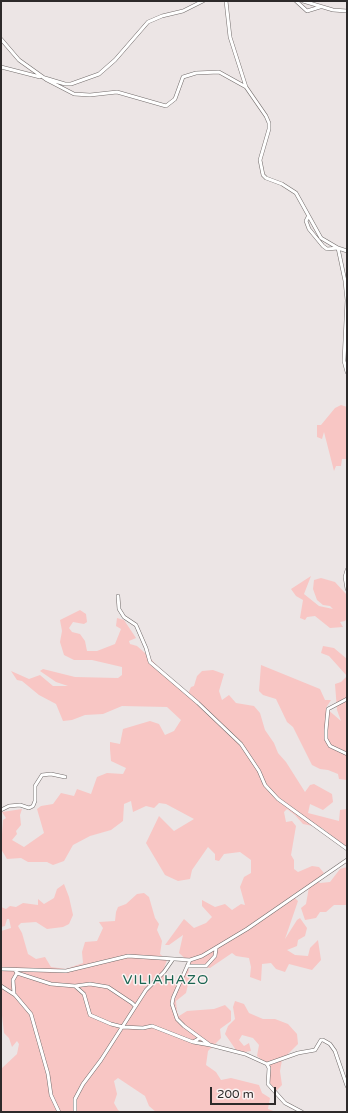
<!DOCTYPE html>
<html>
<head>
<meta charset="utf-8">
<style>
	body { margin:0 }
	#map { position:relative; width:348px; height:1113px; overflow:hidden; background:#ece5e5; font-family:"Varela Round",sans-serif }
	canvas { display:block }
	.frame { position:absolute; inset:0; border:2px solid #2d2a2a; pointer-events:none }
	.scale { position:absolute; left:210px; top:1087px; width:66px; height:18px; box-sizing:border-box; border:2px solid #2d2a2a; border-top:0; padding-left:5px; font-size:12px; line-height:14px; white-space:nowrap; color:#2d2a2a; -webkit-text-stroke:3px #faf2f2; paint-order:stroke }
</style>
</head>
<body>
<div id="map">
<canvas width="348" height="1113"></canvas>
<div class="frame"></div>
<div class="scale">200 m</div>
</div>
<script>
const context = document.querySelector('canvas').getContext('2d');
context.lineJoin = 'round';
function fillPath(path, color) { context.fillStyle = color; context.fill(path, 'evenodd'); }
const toPath = rows => new Path2D(rows.map(r => 'M' + r).join(''));
function stroke(path, color, width, dash) { context.strokeStyle = color; context.lineWidth = width; context.lineCap = dash ? 'butt' : 'round'; context.setLineDash(dash || []); context.stroke(path); }
function label(font, color, halo, rows, align = 'center') {
  context.font = font + ' "Varela Round",sans-serif'; context.lineWidth = 3; context.setLineDash([]); context.textBaseline = 'middle'; context.strokeStyle = halo; context.fillStyle = color; for (const [text, x, y, turn = 0] of rows) {
    context.save(); context.translate(x, y); context.rotate((+turn || 0) * Math.PI / 180); context.textAlign = isNaN(turn) ? turn : align; if (halo) context.strokeText(text, 0, 0); context.fillText(text, 0, 0); context.restore();
  }
}
fillPath(toPath([
	[341,405,347,407,347,459,342,459,341,466,336,466,334,471,324,432,322,439,317,437,317,425,321,425,335,408],
	[311,576,304,594,319,606,333,609,330,606,323,605,317,600,313,589,314,580,321,578,335,582,346,594,347,618,345,621,340,622,343,627,330,628,315,616,307,617,305,620,300,618,303,600,296,596,291,589],
	[80,610,86,614,87,622,84,624,73,622,69,628,72,632,80,634,85,641,87,651,97,651,115,644,121,629,116,626,117,618,124,620,136,638,129,641,130,644,137,646,145,653,187,696,191,687,194,686,197,676,202,671,213,670,224,674,219,691,222,700,229,695,236,703,254,706,260,713,265,730,274,743,278,753,286,762,305,792,310,785,314,784,332,794,333,802,323,810,310,804,308,813,339,821,340,810,347,809,347,848,322,828,303,824,295,815,287,809,284,812,286,822,292,821,296,826,291,855,294,860,294,869,298,872,312,866,319,867,324,873,317,880,320,883,330,882,340,869,347,867,347,905,334,905,326,912,320,912,316,918,305,920,301,908,306,904,309,887,292,895,298,901,285,939,297,920,300,918,307,928,305,936,298,940,297,946,287,950,295,955,308,956,310,948,318,940,321,960,312,970,289,964,285,972,276,969,271,963,262,964,261,981,250,977,251,967,249,958,236,956,232,953,210,968,189,965,189,962,179,953,183,935,169,945,165,945,184,919,194,928,206,923,212,917,202,906,202,900,215,907,225,904,232,910,241,904,245,905,240,887,244,877,251,873,251,860,240,852,224,854,219,861,215,860,215,854,208,847,192,870,190,879,178,881,165,875,146,843,159,816,174,831,194,819,166,804,159,803,154,808,146,806,133,812,131,801,124,804,123,821,111,830,90,836,73,845,64,861,53,865,47,862,28,862,21,858,7,859,1,849,3,820,6,818,2,812,22,809,20,815,21,825,16,831,17,834,12,840,24,847,44,833,37,809,41,806,53,804,61,793,74,796,77,789,91,794,97,777,107,773,123,774,126,768,111,761,110,749,110,742,120,744,123,729,150,721,159,724,165,735,174,731,181,720,167,707,122,706,103,714,85,715,72,720,63,721,56,704,39,695,22,681,17,680,11,671,29,679,40,675,53,686,68,686,56,682,40,671,43,669,75,677,118,678,122,675,122,667,92,660,74,660,64,655,60,642,62,631,60,620],
	[323,646,334,648,347,659,347,780,339,779,338,774,328,770,320,769,312,765,293,727,287,722,276,699,263,695,259,691,261,665,320,689,325,700,331,700,326,708,341,721,337,710,335,684,341,682,347,676,329,656,321,653],
	[64,884,69,897,73,915,69,924,63,927,47,929,36,922,21,923,18,926,22,933,28,954,36,959,45,957,51,967,66,969,83,963,82,952,85,942,97,941,103,928,99,922,115,921,116,912,118,907,126,904,137,894,144,893,149,897,155,918,159,924,157,930,162,941,160,954,167,960,162,974,176,984,186,967,189,969,188,974,190,976,186,993,176,1001,177,1012,179,1016,187,1011,214,1009,225,1005,231,1011,231,1021,220,1029,221,1038,208,1051,206,1065,216,1072,221,1080,231,1078,259,1085,262,1093,270,1098,268,1109,276,1112,156,1112,149,1106,145,1096,118,1078,114,1081,117,1094,114,1103,118,1110,121,1112,1,1112,1,1069,17,1054,19,1044,17,1041,12,1047,9,1038,4,1033,1,1007,1,931,11,928,9,919,7,919,5,926,1,927,1,907,6,909,10,906,16,907,23,903,38,905,38,899,44,904,54,898,57,889],
	[235,1001,244,1004,249,1013,263,1019,275,1019,288,1024,297,1034,298,1044,282,1060,280,1071,282,1085,276,1091,270,1083,269,1066,257,1056,259,1045,253,1038,242,1035,239,1040,244,1046,249,1043,251,1051,238,1053,225,1034,228,1026,235,1019,233,1007]
]), '#f8c6c4');
const minor = toPath([
	[226,1,230,37,246,87,266,116,269,123,269,129,260,160,263,175,266,178,282,184,296,193,321,238,338,248,345,281,347,300,344,361,347,372],
	[296,1,307,11,320,7],
	[303,1,333,10,347,11],
	[1,39,19,60,47,80,74,94,90,95,117,92,166,106,175,99,183,77,196,73,219,72,246,87],
	[1,67,40,77],
	[45,78,65,84,71,84,99,74,115,60,148,22,162,16,183,11,203,1],
	[308,217,306,221,309,229,323,246,327,249,338,248,347,251],
	[347,570,345,577,347,589],
	[118,596,119,609,124,617,136,625,146,648,150,662,198,703,241,744,259,771,265,785,278,799,347,849],
	[347,699,328,709,326,730,326,739,330,746,347,754],
	[1,810,9,806,20,805,29,808,33,806,35,801,35,786,42,775,51,774,65,777],
	[190,960,173,998,172,1004,177,1019,184,1026,210,1045,245,1054,267,1064,269,1068,268,1084,285,1103,302,1112],
	[187,966,206,966,215,956,216,949],
	[1,969,66,971,128,956,190,960,202,956,247,929,347,860],
	[15,970,17,973,51,984,75,986,84,994,90,1015,111,1024,123,1027,143,1028,152,1026,193,1042,200,1038],
	[1,986,15,995,31,1014,48,1074,51,1095,59,1112],
	[75,986,90,984,108,987,132,1003,135,1006],
	[14,994,13,980,17,973],
	[193,1042,210,1045],
	[267,1064,298,1053,315,1050,321,1040,323,1040,330,1044,335,1051,347,1086],
	[75,1112,75,1099,83,1084,101,1060,146,990,164,972,173,959]
]);
stroke(minor, '#726c6b', 4);
stroke(minor, '#fff', 3);
context.letterSpacing = '1px';
label('14px', '#196551', '#faf2f2', [
	["VILIAHAZO",166,980]
]);
context.letterSpacing = '0px';
</script>
</body>
</html>
